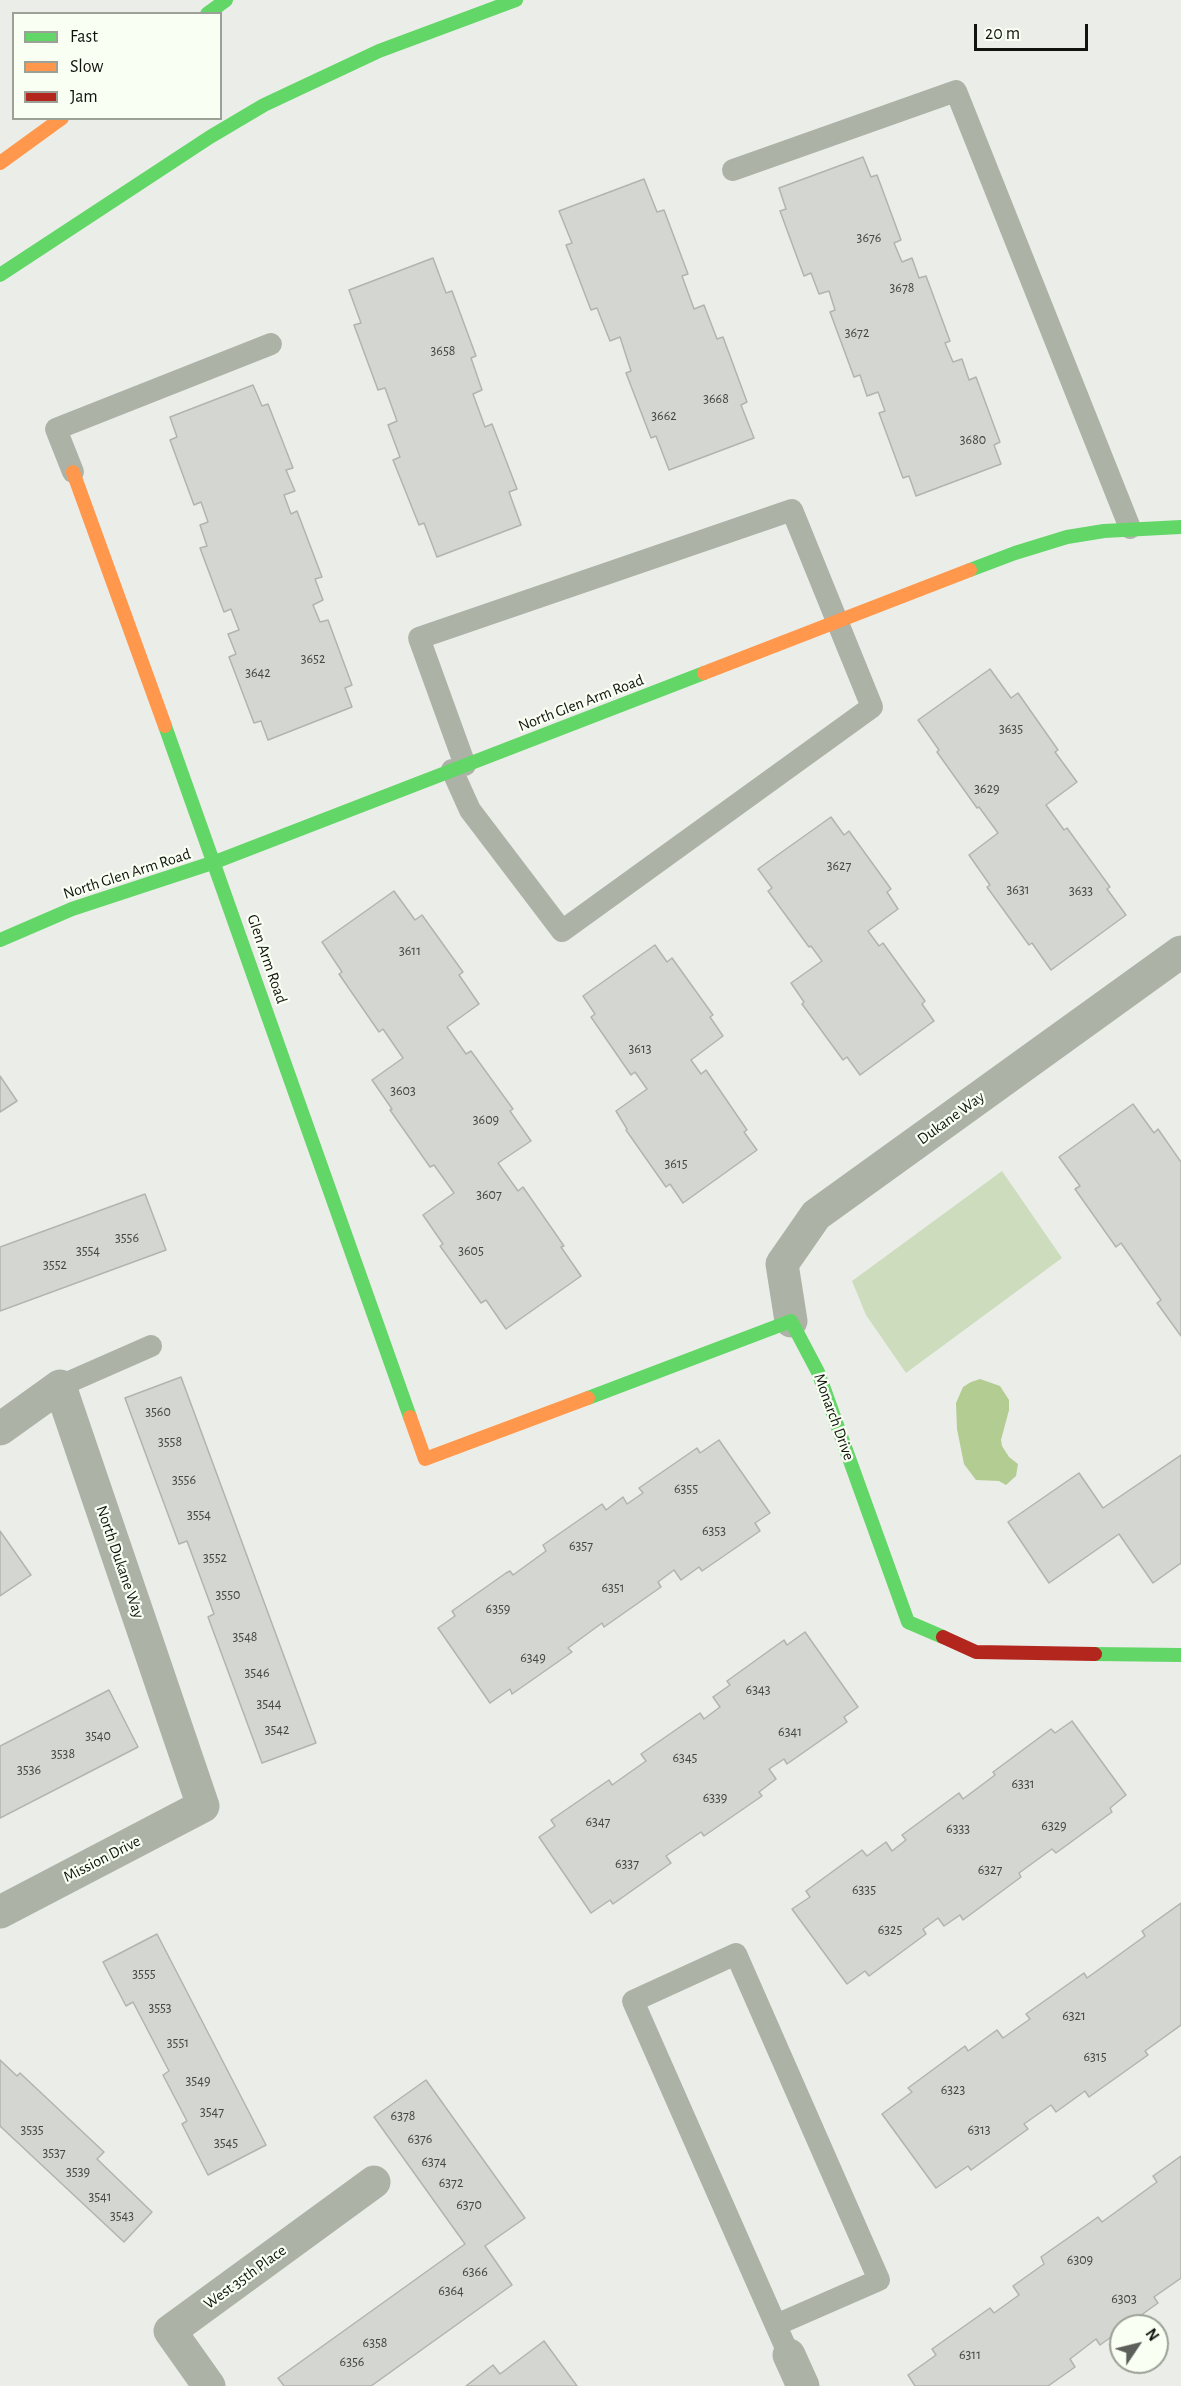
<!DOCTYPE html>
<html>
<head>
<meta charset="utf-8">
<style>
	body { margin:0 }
	#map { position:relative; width:1181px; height:2386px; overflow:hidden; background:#ebeee8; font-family:"Alegreya Sans",sans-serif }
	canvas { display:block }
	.legend { position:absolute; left:12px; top:12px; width:210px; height:108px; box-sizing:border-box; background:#f9fff3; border:2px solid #9ca197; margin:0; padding:8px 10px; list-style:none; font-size:18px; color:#11130e }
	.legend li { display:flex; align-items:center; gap:12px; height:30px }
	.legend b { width:30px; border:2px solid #9ca197 }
	.north { position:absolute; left:1109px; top:2314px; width:60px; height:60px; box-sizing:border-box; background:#f9fff3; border:2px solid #9ca197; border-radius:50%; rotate:55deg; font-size:16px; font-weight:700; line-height:24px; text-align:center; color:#11130e }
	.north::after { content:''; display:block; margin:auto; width:21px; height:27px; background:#5d605a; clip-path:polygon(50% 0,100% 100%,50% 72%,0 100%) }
	.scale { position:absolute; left:974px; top:24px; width:114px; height:27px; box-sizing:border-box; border:3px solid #11130e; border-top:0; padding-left:8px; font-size:18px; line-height:21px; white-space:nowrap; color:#11130e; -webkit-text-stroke:4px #f9fff3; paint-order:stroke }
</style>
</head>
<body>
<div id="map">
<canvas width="1181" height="2386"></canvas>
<ul class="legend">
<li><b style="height:8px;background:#63d668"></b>Fast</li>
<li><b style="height:8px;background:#ff974d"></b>Slow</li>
<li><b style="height:8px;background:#b3261e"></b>Jam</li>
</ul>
<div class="north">N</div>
<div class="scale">20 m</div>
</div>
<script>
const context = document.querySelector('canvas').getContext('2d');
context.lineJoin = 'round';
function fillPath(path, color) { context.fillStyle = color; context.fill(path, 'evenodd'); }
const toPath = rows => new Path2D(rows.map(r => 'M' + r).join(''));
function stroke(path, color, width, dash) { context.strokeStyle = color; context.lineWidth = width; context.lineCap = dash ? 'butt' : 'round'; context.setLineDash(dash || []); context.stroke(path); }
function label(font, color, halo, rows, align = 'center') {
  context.font = font + ' "Alegreya Sans",sans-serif'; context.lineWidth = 4.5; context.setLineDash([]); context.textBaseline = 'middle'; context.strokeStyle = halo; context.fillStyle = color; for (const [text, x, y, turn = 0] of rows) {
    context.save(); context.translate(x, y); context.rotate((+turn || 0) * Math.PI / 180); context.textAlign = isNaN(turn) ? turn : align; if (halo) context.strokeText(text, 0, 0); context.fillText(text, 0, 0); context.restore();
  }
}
fillPath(toPath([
	[1002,1171,1062,1258,906,1373,866,1315,852,1281]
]), '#cddcbd');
fillPath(toPath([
	[980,1379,1000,1386,1009,1400,1009,1410,1001,1440,1002,1446,1009,1457,1018,1464,1016,1476,1006,1485,999,1481,976,1480,964,1464,957,1429,956,1403,963,1387,971,1382]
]), '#b2cc91');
const building = toPath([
	[863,157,871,177,877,175,901,240,894,243,902,262,912,258,919,278,926,276,950,341,945,343,953,362,962,359,969,380,976,377,1000,442,994,445,1001,464,916,496,909,476,903,478,879,413,885,411,878,392,867,396,860,375,854,377,830,312,835,310,829,291,819,294,811,273,804,276,780,211,786,209,779,188,863,157],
	[644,179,657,212,664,210,688,274,682,276,694,309,704,305,717,339,723,337,747,402,741,405,754,438,669,470,656,436,651,438,626,373,631,371,620,337,610,341,597,308,591,310,566,245,572,243,559,211,644,179],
	[433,258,446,293,452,291,476,356,471,358,482,390,473,394,485,427,492,424,517,489,509,492,521,525,437,557,424,523,419,525,393,460,400,457,388,425,397,421,385,388,378,390,354,325,361,323,349,290,433,258],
	[253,385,262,406,268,404,293,468,286,470,295,491,284,495,291,514,297,511,322,577,315,579,323,600,313,605,320,622,328,620,352,685,345,688,352,707,268,740,261,721,254,723,229,657,236,654,228,634,239,630,231,609,224,612,200,548,207,546,200,525,208,522,201,502,194,505,170,440,177,437,170,417,253,385],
	[990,669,1011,698,1018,693,1058,750,1055,752,1077,782,1046,805,1064,830,1067,828,1110,887,1107,889,1126,915,1051,970,1032,943,1029,945,987,887,990,885,969,855,998,833,979,807,977,808,937,752,939,750,918,720,990,669],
	[831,817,844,835,849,831,891,889,887,892,898,909,868,931,879,946,883,943,925,1001,922,1004,934,1021,860,1075,847,1057,843,1060,802,1004,804,1002,791,983,822,961,811,946,809,947,768,891,772,888,758,869,831,817],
	[394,891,415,920,422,915,463,972,459,975,479,1004,447,1027,466,1054,471,1051,513,1109,510,1111,531,1141,498,1163,518,1191,523,1187,564,1246,561,1247,581,1276,506,1329,486,1300,481,1303,440,1246,443,1244,423,1215,454,1193,434,1165,430,1167,390,1110,392,1109,372,1080,403,1058,383,1029,379,1032,339,974,342,972,322,942,394,891],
	[655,945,667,962,672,958,713,1015,710,1017,723,1036,691,1060,701,1074,706,1070,747,1130,744,1132,757,1150,683,1203,670,1184,666,1187,626,1130,627,1129,616,1111,647,1089,635,1072,631,1075,591,1017,595,1014,583,996,655,945],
	[0,1076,17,1101,0,1112,0,1076],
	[1133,1104,1154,1133,1158,1129,1181,1162,1181,1336,1157,1303,1161,1300,1121,1243,1116,1247,1075,1189,1080,1186,1059,1157,1133,1104],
	[145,1194,166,1250,0,1311,0,1247,145,1194],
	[181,1377,316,1743,262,1763,208,1617,214,1614,187,1541,179,1544,125,1398,181,1377],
	[719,1440,770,1513,755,1523,760,1531,702,1571,699,1567,681,1580,674,1570,658,1582,661,1587,604,1627,602,1623,568,1648,572,1652,512,1694,510,1689,490,1703,438,1628,455,1616,452,1611,506,1573,510,1571,513,1575,546,1551,543,1545,602,1504,606,1510,623,1497,627,1504,643,1493,639,1488,697,1448,700,1453,719,1440],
	[1181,1455,1181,1563,1153,1583,1119,1534,1049,1583,1008,1522,1079,1473,1103,1508,1181,1455],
	[0,1531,31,1575,0,1596,0,1531],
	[805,1632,858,1707,844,1717,847,1722,787,1764,784,1759,769,1769,776,1779,759,1792,762,1796,704,1836,701,1832,666,1856,671,1863,613,1904,610,1900,591,1913,539,1837,555,1826,551,1820,609,1780,612,1785,646,1761,641,1754,700,1713,704,1719,720,1707,713,1697,730,1685,727,1681,784,1640,787,1645,805,1632],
	[109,1690,138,1747,0,1818,0,1746,109,1690],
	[1072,1721,1126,1795,1110,1808,1112,1812,1056,1853,1052,1849,1019,1873,1021,1877,963,1920,960,1915,944,1926,938,1918,923,1929,926,1934,869,1976,865,1971,847,1984,792,1909,810,1897,806,1891,862,1850,867,1856,886,1842,892,1851,906,1840,902,1835,959,1793,963,1799,995,1775,993,1772,1051,1729,1055,1733,1072,1721],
	[1181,1903,1181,2025,1145,2051,1148,2055,1089,2097,1085,2091,1056,2112,1051,2105,1024,2124,1028,2129,971,2170,968,2166,936,2188,882,2114,912,2092,908,2088,965,2046,968,2051,997,2030,1003,2038,1030,2019,1026,2014,1084,1973,1087,1978,1145,1936,1142,1931,1181,1903],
	[157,1934,266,2145,208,2175,182,2124,187,2121,163,2075,169,2071,133,2002,126,2006,103,1962,157,1934],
	[0,2060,17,2076,20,2073,104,2152,97,2159,152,2212,124,2242,0,2126,0,2060],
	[426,2080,525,2218,485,2246,512,2285,371,2386,284,2386,278,2378,465,2244,374,2117,426,2080],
	[1181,2156,1181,2278,1154,2297,1158,2303,1126,2326,1121,2326,1121,2330,1100,2345,1096,2339,1070,2359,1075,2367,1048,2386,915,2386,908,2375,936,2355,932,2349,990,2308,994,2313,1019,2295,1013,2286,1044,2264,1041,2257,1098,2217,1102,2222,1157,2182,1153,2176,1181,2156],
	[544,2341,577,2386,466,2386,493,2365,500,2374,544,2341]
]);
fillPath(building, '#d4d6d1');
stroke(building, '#b2b4af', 1.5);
stroke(toPath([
	[733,170,956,91,1130,528],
	[73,472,56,429,271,344],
	[452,770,470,810,562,931,872,707,792,510,419,638,465,765],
	[60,1386,151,1346],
	[776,2325,879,2280,736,1954,633,2001,789,2355]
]), '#adb2a7', 22);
stroke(toPath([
	[791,1321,782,1264,816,1215,1181,952],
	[0,1429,60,1386,203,1806,0,1912],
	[789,2355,803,2386],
	[209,2386,170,2331,374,2182]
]), '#adb2a7', 33);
stroke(toPath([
	[207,14,226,0],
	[0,275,210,137,264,105,379,51,516,0],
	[970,570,1015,553,1067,537,1104,531,1181,527],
	[165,726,410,1417],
	[0,940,72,909,215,862,704,673],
	[588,1398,791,1321,818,1372,908,1622,943,1637],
	[1095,1654,1181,1655]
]), '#63d668', 14);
stroke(toPath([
	[0,163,62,118],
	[73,472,165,726],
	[704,673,970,570],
	[410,1417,425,1459,588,1398]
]), '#ff974d', 14);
stroke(toPath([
	[943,1637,976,1652,1095,1654]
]), '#b3261e', 14);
label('14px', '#444641', null, [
	["3676",869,238],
	["3678",902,288],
	["3672",857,333],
	["3658",443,351],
	["3668",716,399],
	["3662",664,416],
	["3680",973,440],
	["3652",313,659],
	["3642",258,673],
	["3635",1011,729],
	["3629",987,789],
	["3627",839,866],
	["3631",1018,890],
	["3633",1081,891],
	["3611",410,951],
	["3613",640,1049],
	["3603",403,1091],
	["3609",486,1120],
	["3615",676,1164],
	["3607",489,1195],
	["3556",127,1238],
	["3554",88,1251],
	["3605",471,1251],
	["3552",55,1265],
	["3560",158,1412],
	["3558",170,1442],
	["3556",184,1480],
	["6355",686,1489],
	["3554",199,1515],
	["6353",714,1531],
	["6357",581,1546],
	["3552",215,1558],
	["6351",613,1588],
	["3550",228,1595],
	["6359",498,1609],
	["3548",245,1637],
	["6349",533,1658],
	["3546",257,1673],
	["6343",758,1690],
	["3544",269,1704],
	["3542",277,1730],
	["6341",790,1732],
	["3540",98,1736],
	["3538",63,1754],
	["6345",685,1758],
	["3536",29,1770],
	["6331",1023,1784],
	["6339",715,1798],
	["6347",598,1822],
	["6329",1054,1826],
	["6333",958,1829],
	["6337",627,1864],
	["6327",990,1870],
	["6335",864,1890],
	["6325",890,1930],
	["3555",144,1974],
	["3553",160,2008],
	["6321",1074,2016],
	["3551",178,2043],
	["6315",1095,2057],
	["3549",198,2081],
	["6323",953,2090],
	["3547",212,2112],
	["6378",403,2116],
	["3535",32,2130],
	["6313",979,2130],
	["6376",420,2139],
	["3545",226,2143],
	["3537",54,2153],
	["6374",434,2162],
	["3539",78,2172],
	["6372",451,2183],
	["3541",100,2197],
	["6370",469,2205],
	["3543",122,2216],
	["6309",1080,2260],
	["6366",475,2272],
	["6364",451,2291],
	["6303",1124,2299],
	["6358",375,2343],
	["6311",970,2355],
	["6356",352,2362]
]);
label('16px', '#11130e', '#f9fff3', [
	["North Glen Arm Road",581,703,-21],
	["North Glen Arm Road",127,874,-18],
	["Glen Arm Road",267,959,71],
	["Dukane Way",951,1118,-36],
	["Monarch Drive",834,1417,70],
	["North Dukane Way",120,1562,71],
	["Mission Drive",102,1859,-27],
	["West 35th Place",245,2277,-36]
]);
</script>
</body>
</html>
